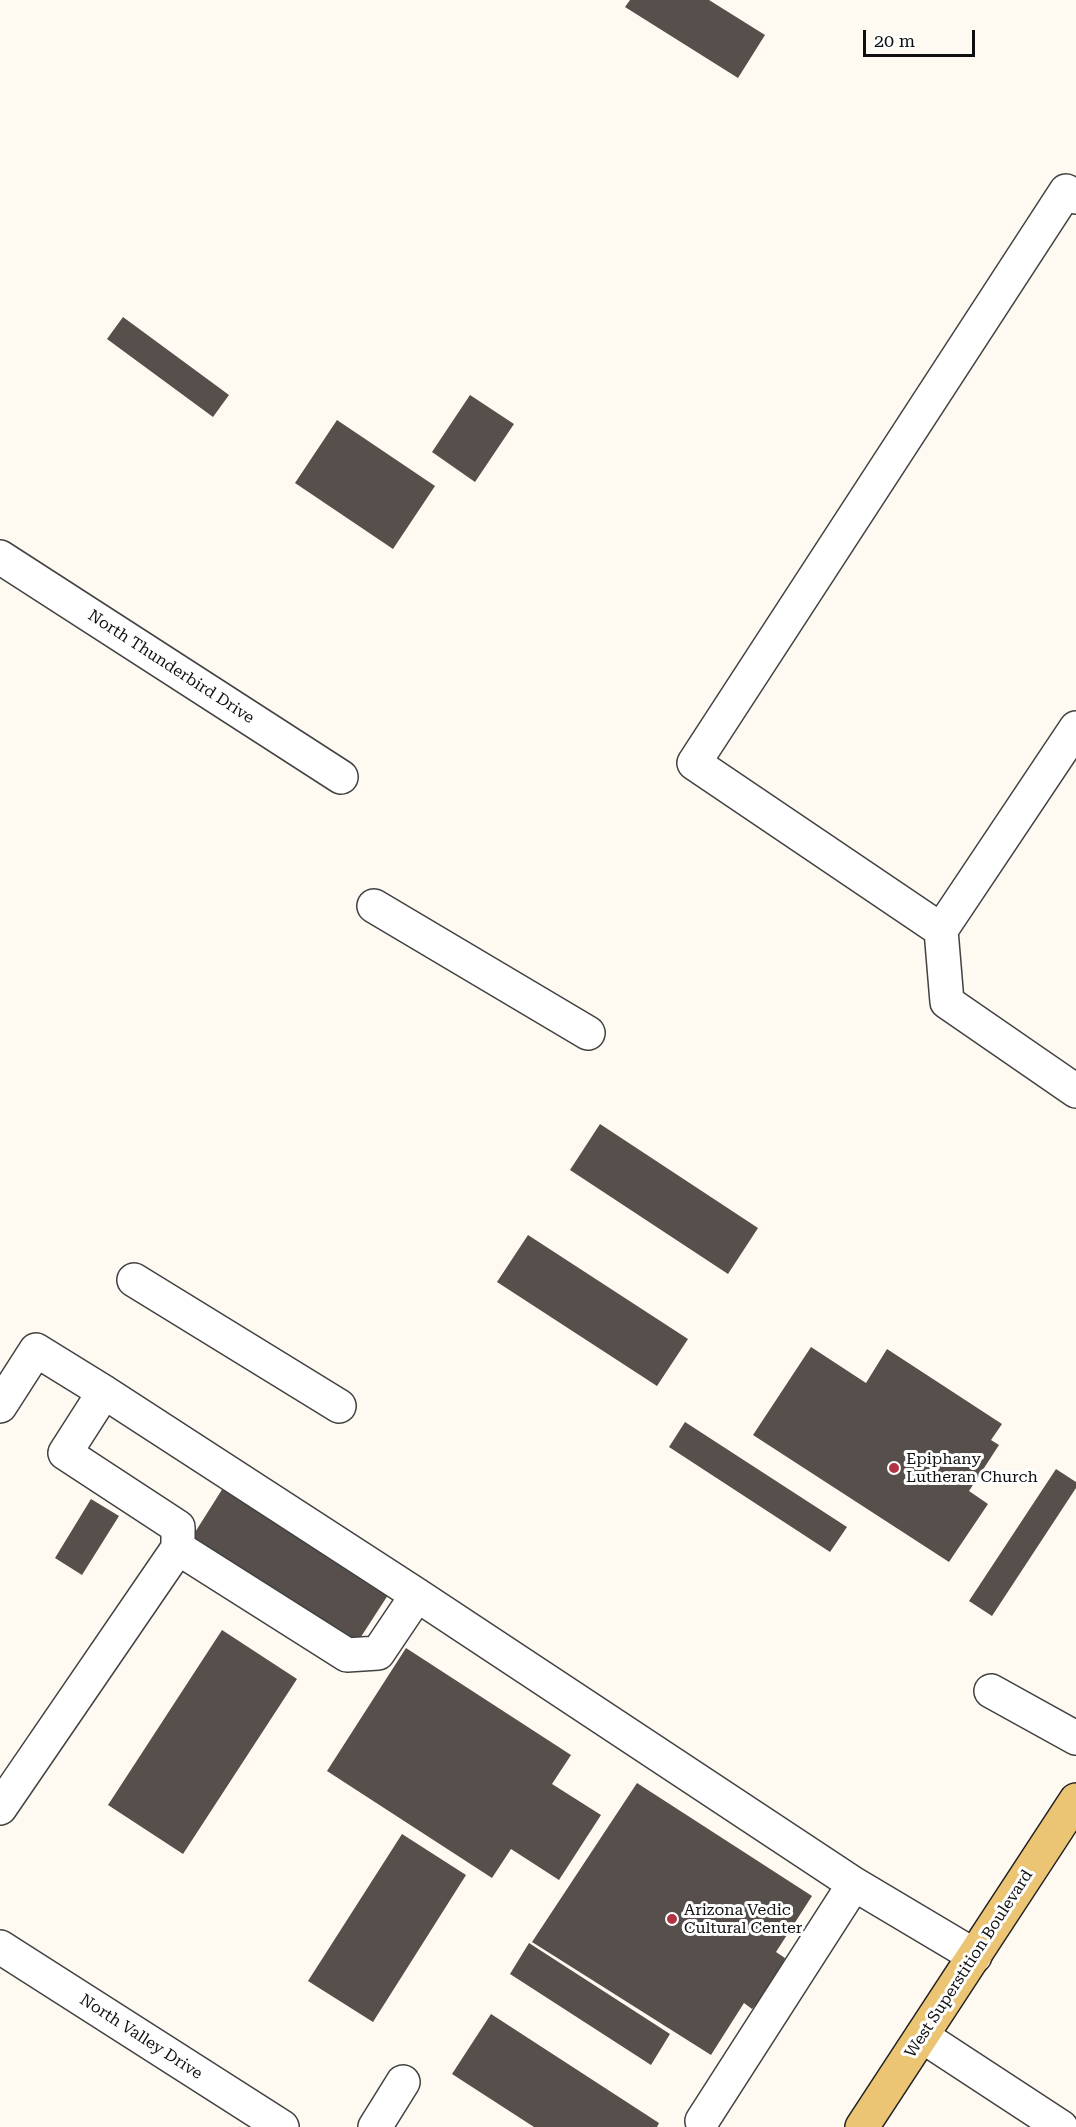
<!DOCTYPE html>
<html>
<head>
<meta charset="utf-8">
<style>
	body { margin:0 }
	#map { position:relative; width:1076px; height:2127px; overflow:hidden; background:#fefaf2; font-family:"Roboto Serif",serif }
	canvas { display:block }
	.scale { position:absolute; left:863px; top:30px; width:112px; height:27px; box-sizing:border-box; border:3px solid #0f0f0f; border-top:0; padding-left:8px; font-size:18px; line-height:21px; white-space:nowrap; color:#0f0f0f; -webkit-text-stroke:4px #fff; paint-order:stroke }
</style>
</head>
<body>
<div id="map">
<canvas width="1076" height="2127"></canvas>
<div class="scale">20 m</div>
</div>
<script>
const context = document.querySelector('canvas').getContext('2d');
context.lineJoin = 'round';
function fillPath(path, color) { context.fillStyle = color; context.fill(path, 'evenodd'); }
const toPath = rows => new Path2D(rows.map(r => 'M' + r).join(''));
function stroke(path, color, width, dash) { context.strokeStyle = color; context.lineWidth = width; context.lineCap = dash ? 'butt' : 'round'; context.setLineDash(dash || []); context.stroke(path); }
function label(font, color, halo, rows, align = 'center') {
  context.font = font + ' "Roboto Serif",serif'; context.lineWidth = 6; context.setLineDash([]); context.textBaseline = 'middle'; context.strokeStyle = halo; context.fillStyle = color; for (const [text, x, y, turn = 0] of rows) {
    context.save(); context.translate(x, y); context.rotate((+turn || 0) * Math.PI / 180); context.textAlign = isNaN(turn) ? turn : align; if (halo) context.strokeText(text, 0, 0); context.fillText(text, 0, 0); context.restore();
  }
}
fillPath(toPath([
	[630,0,709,0,765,35,738,78,625,7],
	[123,317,229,395,213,417,107,339],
	[470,395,514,424,475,482,432,452],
	[337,420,435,486,393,549,295,483],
	[600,1124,758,1228,728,1274,570,1170],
	[528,1235,688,1339,657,1386,497,1282],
	[811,1347,866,1383,887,1349,1002,1424,991,1440,999,1445,969,1491,988,1504,949,1562,753,1435],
	[685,1422,847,1527,830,1552,669,1447],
	[1056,1469,1076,1482,1076,1488,992,1616,969,1601],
	[223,1488,388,1595,357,1643,192,1537],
	[91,1499,119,1516,82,1575,55,1558],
	[222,1630,297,1679,183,1854,108,1805],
	[406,1648,571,1755,552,1784,601,1815,559,1880,511,1849,492,1878,327,1771],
	[637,1783,812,1896,776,1952,785,1958,772,1987,752,2009,744,2003,711,2055,532,1942],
	[402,1834,466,1875,373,2022,308,1981],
	[529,1943,670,2034,651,2065,510,1974],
	[491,2014,659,2123,657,2127,534,2127,452,2074]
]), '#564f4c');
const minor = toPath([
	[0,557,341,777],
	[1076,728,941,930,947,1002,1076,1091],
	[374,906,588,1033],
	[941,930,694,763,1066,191,1076,197],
	[134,1280,339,1406],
	[0,1406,36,1350,104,1392],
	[417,1595,378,1653,347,1655,178,1548,178,1527,65,1453,104,1392,417,1595,854,1884],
	[991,1691,1076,1738],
	[0,1808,178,1548],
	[0,1947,282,2127],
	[922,2036,1061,2127],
	[702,2121,854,1884,975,1956],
	[375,2127,403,2082]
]);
const major = toPath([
	[862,2127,1076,1800]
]);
stroke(minor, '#424242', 36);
stroke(major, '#202020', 36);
stroke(minor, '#fff', 33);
stroke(major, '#ebc574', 33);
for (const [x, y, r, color] of [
	[894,1468,6,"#b23444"],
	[672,1919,6,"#b23444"]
]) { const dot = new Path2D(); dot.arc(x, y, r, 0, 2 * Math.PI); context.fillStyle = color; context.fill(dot); stroke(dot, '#fff', 2); }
label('16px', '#0f0f0f', '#fff', [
	["North Thunderbird Drive",171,667,33],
	["West Superstition Boulevard",969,1964,-57],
	["North Valley Drive",141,2037,33]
]);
label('16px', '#0f0f0f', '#fff', [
	["Epiphany",906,1459],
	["Lutheran Church",906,1477],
	["Arizona Vedic",684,1910],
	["Cultural Center",684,1928]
], 'left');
</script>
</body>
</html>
